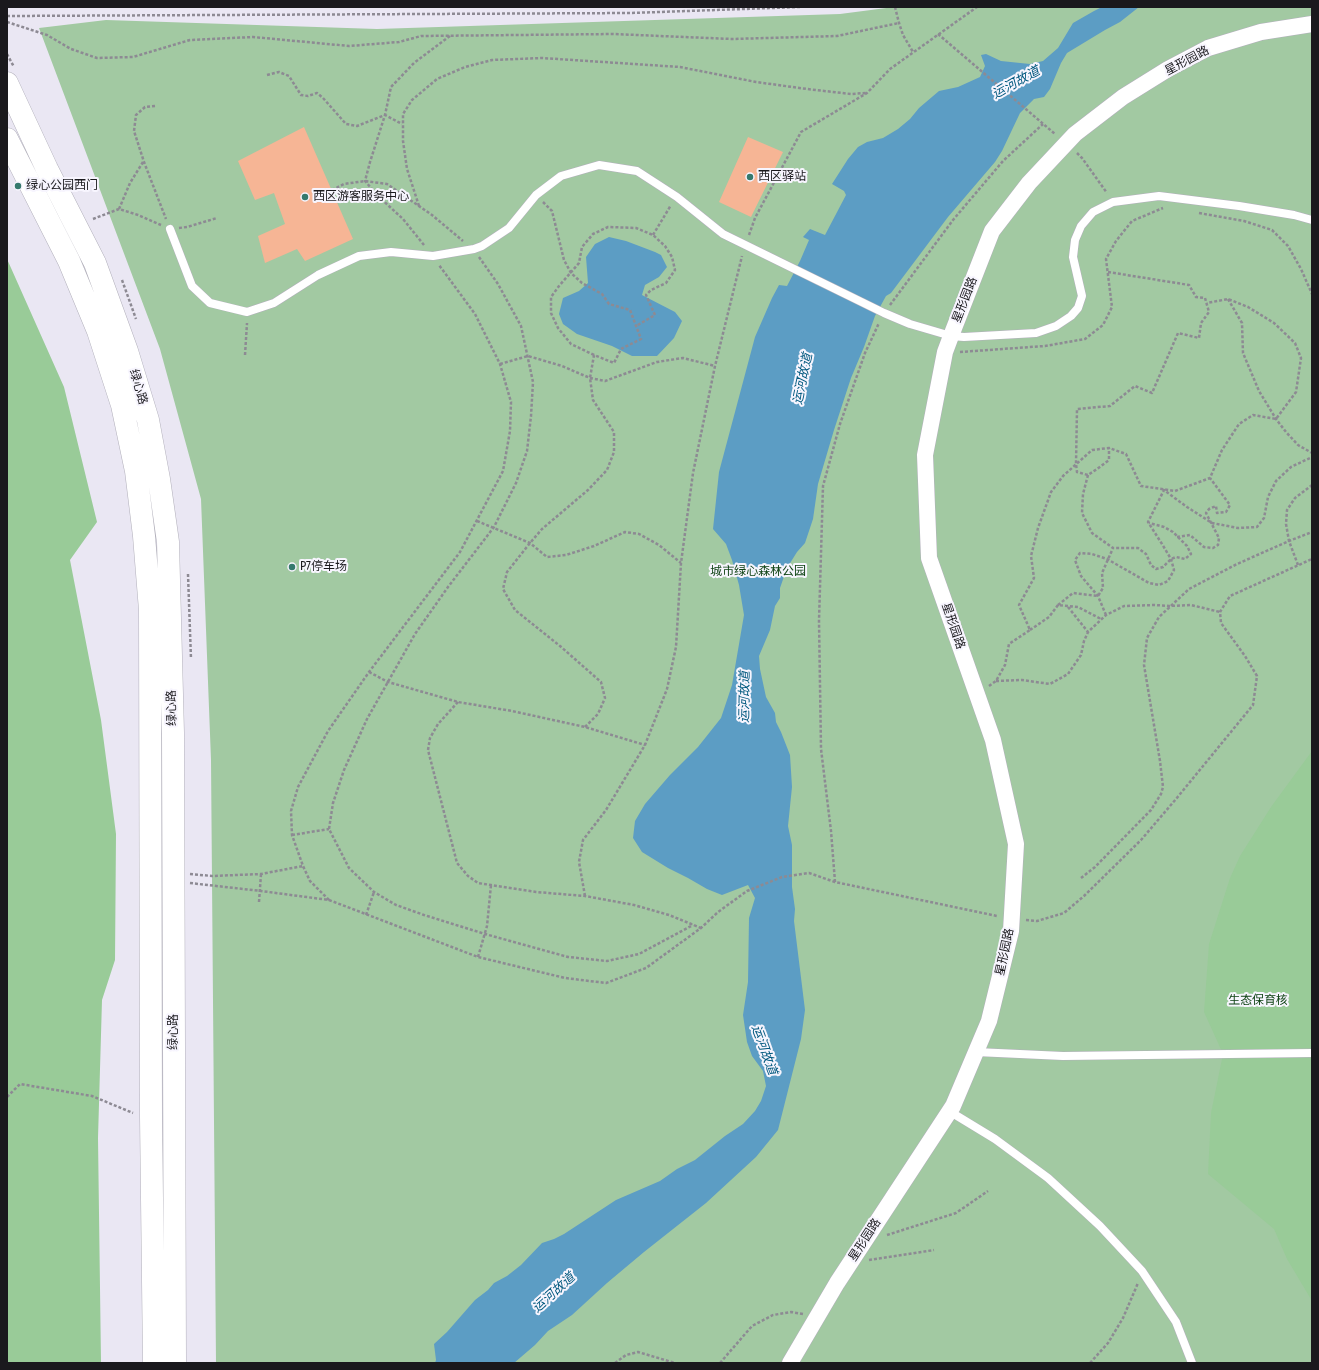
<!DOCTYPE html>
<html>
<head>
<meta charset="utf-8">
<style>
	body { margin:0 }
	#map { position:relative; width:1319px; height:1370px; overflow:hidden; background:#eae7f3; font-family:"Fira Sans Condensed",sans-serif }
	canvas { display:block }
	.frame { position:absolute; inset:0; border:8px solid #1a191d; pointer-events:none }
</style>
</head>
<body>
<div id="map">
<canvas width="1319" height="1370"></canvas>
<div class="frame"></div>
</div>
<script>
const context = document.querySelector('canvas').getContext('2d');
context.lineJoin = 'round';
function fillPath(path, color) { context.fillStyle = color; context.fill(path, 'evenodd'); }
const toPath = rows => new Path2D(rows.map(r => 'M' + r).join(''));
function stroke(path, color, width, dash) { context.strokeStyle = color; context.lineWidth = width; context.lineCap = dash ? 'butt' : 'round'; context.setLineDash(dash || []); context.stroke(path); }
function label(font, color, halo, rows, align = 'center') {
  context.font = font + ' "Fira Sans Condensed","Noto Sans SC",sans-serif'; context.lineWidth = 4; context.setLineDash([]); context.textBaseline = 'middle'; context.strokeStyle = halo; context.fillStyle = color; for (const [text, x, y, turn = 0] of rows) {
    context.save(); context.translate(x, y); context.rotate((+turn || 0) * Math.PI / 180); context.textAlign = isNaN(turn) ? turn : align; if (halo) context.strokeText(text, 0, 0); context.fillText(text, 0, 0); context.restore();
  }
}
fillPath(toPath([
	[894,7,1312,7,1312,1363,216,1363,211,760,201,499,160,349,39,28,106,20,377,29,840,14]
]), '#a2c9a2');
fillPath(toPath([
	[7,259,64,387,97,522,70,560,101,720,116,834,115,960,102,1000,98,1138,101,1363,7,1363],
	[1312,751,1312,1301,1287,1259,1274,1229,1208,1174,1211,1113,1223,1054,1204,1012,1209,944,1230,878,1240,856,1271,807]
]), '#99cb98');
fillPath(toPath([
	[1102,7,1139,7,1120,22,1105,30,1067,53,1061,63,1050,89,1044,97,1034,99,1020,113,1002,151,995,162,948,217,891,293,886,296,875,316,864,347,851,378,834,430,818,484,813,519,805,543,797,552,787,568,780,588,780,598,775,606,770,630,759,656,760,669,766,697,775,713,776,722,781,732,790,755,792,787,788,826,792,845,792,887,795,909,794,921,805,1010,801,1039,778,1130,756,1157,706,1203,644,1252,607,1283,572,1315,548,1331,535,1345,514,1363,435,1363,436,1360,434,1344,447,1332,475,1300,488,1290,494,1283,507,1276,521,1265,542,1243,554,1239,564,1234,616,1200,660,1181,677,1169,695,1160,725,1136,743,1124,755,1111,761,1101,766,1086,763,1071,752,1056,747,1042,743,1015,748,982,749,918,755,898,748,885,722,895,707,889,688,878,668,868,642,852,633,838,635,821,645,804,670,775,698,747,721,718,732,685,744,615,739,585,732,560,726,544,713,529,719,472,755,337,772,298,779,285,787,286,800,261,809,240,803,237,810,229,825,235,846,195,844,191,832,184,848,159,858,147,867,142,883,138,898,129,910,119,919,108,939,91,958,87,980,77,985,66,981,55,986,54,1001,61,1030,64,1043,61,1058,48,1073,23,1094,11],
	[609,237,626,241,655,252,661,255,667,267,659,277,645,285,642,295,675,312,682,321,674,338,657,356,632,356,612,346,577,334,563,324,559,314,563,298,579,291,588,283,586,257,595,244]
]), '#5c9dc4');
fillPath(toPath([
	[304,127,353,239,305,261,297,249,265,263,258,236,285,224,274,193,255,200,238,161],
	[748,137,783,152,751,217,719,202]
]), '#f6b595');
const service = toPath([
	[170,229,192,286,210,303,247,312,274,303,318,275,359,256,391,252,433,256,474,249,482,246,509,228,536,195,561,176,599,165,637,171,677,197,723,234,884,313,910,324,951,336,964,337,1036,333,1056,326,1071,316,1078,308,1082,296,1073,257,1075,240,1081,226,1093,212,1113,202,1159,196,1239,206,1294,215,1312,220],
	[976,1052,1063,1056,1312,1053],
	[949,1111,995,1139,1048,1178,1100,1226,1142,1271,1176,1322,1192,1363]
]);
const minor = toPath([
	[790,1363,837,1283,953,1106,989,1021,1011,931,1016,844,993,740,929,558,925,455,945,352,951,336,992,231,1029,183,1075,134,1123,97,1168,69,1208,48,1261,32,1312,24]
]);
const secondary = toPath([
	[7,83,47,169,95,263,127,351,148,420,159,479,168,542,173,733,175,1363],
	[7,139,69,261,98,331,122,405,136,471,144,536,150,610,151,1117,154,1363]
]);
stroke(service, '#b2b0bb', 9);
stroke(minor, '#b2b0bb', 17);
stroke(secondary, '#b2b0bb', 23);
stroke(toPath([
	[895,7,899,23,903,35,913,52],
	[7,16,631,13,800,7],
	[7,22,47,35,71,49,97,58,133,57,190,40,253,37,349,46,399,42,421,36,613,34,732,39,837,36,899,23],
	[938,34,1055,134],
	[7,54,14,67],
	[267,75,279,72,289,76,301,95,308,96,317,93,323,98,346,124,357,126,385,115,402,124],
	[155,106,145,107,136,115,134,131,144,162,166,219],
	[1077,153,1082,158,1107,193],
	[332,190,344,184,365,181,387,184,432,215,463,241],
	[543,202,552,211,564,260,571,273,582,283,602,294,609,304,630,310,641,339,621,349,614,363,594,355,590,378,593,400,614,432,614,452,607,470,588,490,542,529,530,543,507,572,503,589,515,610,560,646,601,682,605,698,598,714,585,727],
	[419,206,407,169,403,141,403,114,412,100,437,79,465,67,492,60,542,58,680,67,756,82,807,89,851,94,866,93],
	[119,209,130,183,143,162],
	[1199,213,1244,221,1272,230,1288,246,1301,269,1312,294],
	[93,219,119,209,138,215,161,225],
	[179,228,187,227,217,218],
	[653,235,671,205],
	[749,235,755,218,801,132,867,93,890,69,977,7],
	[424,245,403,219,378,196,365,181,370,162,385,115,391,87,414,63,450,36],
	[479,257,498,284,521,326,533,382,531,416,527,451,516,483,494,527,448,587,415,634,367,719,344,770,333,803,329,829,349,868,374,892,396,905,424,915,485,934,568,957,607,961,639,954,693,925],
	[1108,272,1189,285,1196,297,1205,298,1209,312,1201,323,1199,338,1178,333,1152,393,1135,386,1110,406,1077,409,1076,464,1077,472,1088,475,1097,469,1109,460,1109,448],
	[122,280,136,319],
	[1228,299,1242,323,1243,353,1259,391,1276,419,1286,432,1298,445,1312,453],
	[890,305,953,220,1003,161,1043,124],
	[960,352,1045,346,1085,339,1103,325,1112,307,1106,259,1116,241,1132,221,1163,208],
	[245,355,247,323],
	[594,355,571,344,558,328,551,313,551,297,559,286,579,263,582,247,593,234,608,227,636,228,653,235,665,246,672,257,675,270,666,283,651,290,646,295,655,315,636,326],
	[500,364,528,356,562,366,590,378,605,381,657,362,683,358,715,366],
	[1088,475,1083,494,1082,513,1092,533,1113,548,1138,548,1146,554,1151,565,1156,569,1163,567,1171,559,1176,557,1185,559,1191,554,1187,546,1173,532,1164,527,1149,523],
	[477,521,530,543,547,557,566,555,594,546,625,532,639,534,659,545,681,563],
	[1177,537,1190,535,1204,547,1213,548,1218,545,1219,538,1206,513,1209,509,1216,506,1217,513,1226,512,1230,505,1210,478],
	[1298,565,1289,541,1286,524,1287,510,1295,498,1312,485],
	[188,574,191,659],
	[1058,605,1073,593,1098,596,1103,588,1102,573,1113,548],
	[1068,607,1088,632],
	[1106,615,1098,596,1081,576,1075,560,1080,553,1092,554,1107,559,1149,583,1159,585,1168,581,1174,570,1171,559,1162,544,1148,522,1164,490,1187,507,1212,523,1238,528,1257,527,1264,518,1268,497,1276,481,1291,467,1312,457],
	[1030,630,1049,617,1058,605,1078,607,1101,619],
	[369,672,388,682,458,702,512,711,585,727,645,745],
	[996,681,1022,680,1050,684,1068,674,1081,655,1084,641,1088,632,1106,615,1124,606,1155,605,1169,606,1191,605,1220,612],
	[989,686,996,681,1005,665,1009,644,1030,630,1019,605,1034,578,1031,556,1038,528,1051,492,1063,476,1092,450,1109,448,1126,454,1141,486,1175,491,1210,478,1222,450,1239,424,1253,415,1276,419,1296,392,1301,358,1295,343,1274,323,1248,307,1228,299,1207,303],
	[458,702,438,724,430,738,428,750,457,863,468,876,478,883,491,885,536,892,585,896,634,905,669,915,701,928],
	[292,835,329,829],
	[190,874,212,876,261,874,303,866],
	[1081,878,1095,867,1151,810,1161,794,1163,787,1160,761,1144,665,1147,638,1159,617,1189,589,1237,564,1289,541,1312,532],
	[835,882,831,831,821,749,819,621,823,486,840,424,865,353,879,323],
	[190,883,261,891,329,900,478,957,565,978,606,983,646,968,701,928,718,912,747,891,782,877,809,873,835,882,997,916],
	[585,896,579,862,583,840,606,810,645,745,667,689,676,647,681,563,693,473,715,366,742,256],
	[329,900,310,881,303,866,292,835,291,811,298,787,328,731,369,672,460,552,503,471,510,431,511,402,500,364,475,314,439,265],
	[259,902,261,874],
	[366,915,374,892],
	[1026,920,1037,921,1064,913,1084,896,1141,840,1176,799,1253,705,1257,676,1245,656,1221,623,1220,612,1230,596,1312,559],
	[478,957,487,926,491,885],
	[7,1097,20,1084,92,1096,133,1113],
	[887,1235,956,1213,988,1191],
	[869,1260,934,1250],
	[615,1363,626,1355,638,1352,675,1363],
	[720,1363,752,1326,773,1315,791,1312,803,1314],
	[1090,1363,1108,1343,1123,1318,1138,1283]
]), '#8d8a93', 2.5, [3, 2]);
stroke(service, '#fff', 8);
stroke(minor, '#fff', 16);
stroke(secondary, '#fff', 22);
for (const [x, y, r, color] of [
	[750,177,4,"#35796d"],
	[18,186,4,"#35796d"],
	[305,197,4,"#35796d"],
	[292,567,4,"#35796d"]
]) { const dot = new Path2D(); dot.arc(x, y, r, 0, 2 * Math.PI); context.fillStyle = color; context.fill(dot); stroke(dot, '#f7f5fe', 1.5); }
label('12px', '#1a191d', '#f7f5fe', [
	["星形园路",1187,61,-28],
	["星形园路",965,300,-69],
	["绿心路",138,387,74],
	["星形园路",953,626,71],
	["绿心路",172,708,-91],
	["星形园路",1005,952,-78],
	["绿心路",174,1032,-90],
	["星形园路",865,1240,-57]
]);
label('12px', '#1a191d', '#f7f5fe', [
	["西区驿站",758,177],
	["绿心公园西门",26,186],
	["西区游客服务中心",313,197],
	["P7停车场",300,567]
], 'left');
label('12px', '#0e4213', '#f7f5fe', [
	["城市绿心森林公园",758,572],
	["生态保育核",1258,1001]
]);
label('italic 13px', '#02597f', '#f7f5fe', [
	["运河故道",1016,83,-29],
	["运河故道",803,379,-78],
	["运河故道",745,697,-89],
	["运河故道",764,1050,70],
	["运河故道",554,1293,-42]
]);
</script>
</body>
</html>
